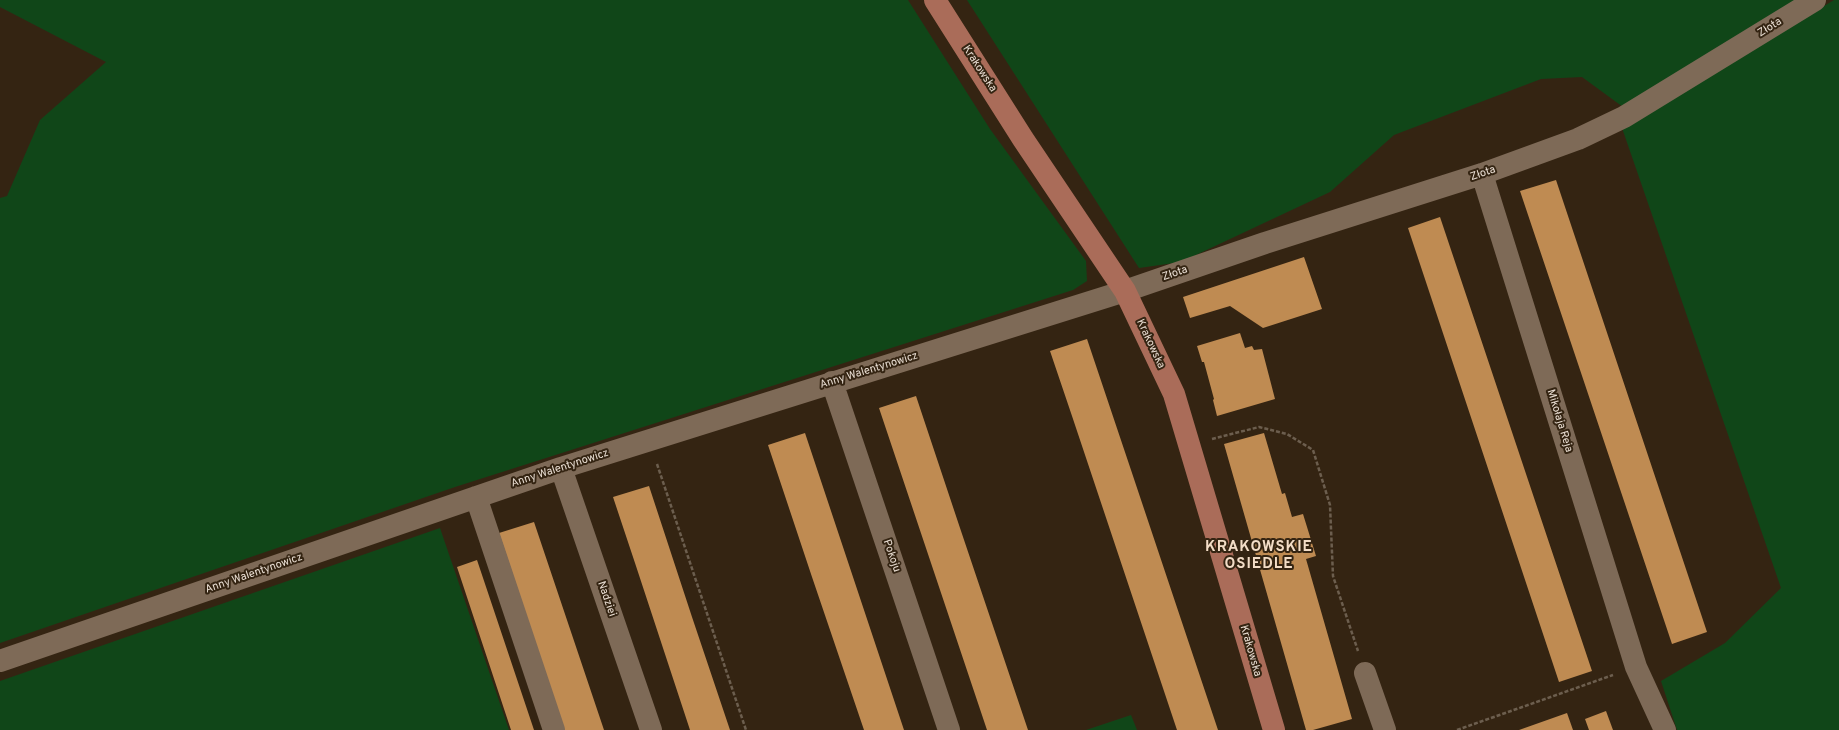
<!DOCTYPE html>
<html>
<head>
<meta charset="utf-8">
<style>
	body { margin:0 }
	canvas { display:block; background:#342412 }
</style>
</head>
<body>
<canvas width="1839" height="730"></canvas>
<script>
const context = document.querySelector('canvas').getContext('2d');
context.lineJoin = 'round';
function fillPath(path, color) { context.fillStyle = color; context.fill(path, 'evenodd'); }
const toPath = rows => new Path2D(rows.map(r => 'M' + r).join(''));
function stroke(path, color, width, dash) { context.strokeStyle = color; context.lineWidth = width; context.lineCap = dash ? 'butt' : 'round'; context.setLineDash(dash || []); context.stroke(path); }
function label(font, color, halo, rows, align = 'center') {
  context.font = font + ' Overpass,sans-serif'; context.lineWidth = 4; context.setLineDash([]); context.textBaseline = 'middle'; context.strokeStyle = halo; context.fillStyle = color; for (const [text, x, y, turn = 0] of rows) {
    context.save(); context.translate(x, y); context.rotate((+turn || 0) * Math.PI / 180); context.textAlign = isNaN(turn) ? turn : align; if (halo) context.strokeText(text, 0, 0); context.fillText(text, 0, 0); context.restore();
  }
}
fillPath(toPath([
	[0,0,908,0,990,129,1086,261,1087,281,1073,290,455,487,0,643,0,198,7,196,40,120,106,62,0,7],
	[967,0,1797,0,1623,107,1582,77,1541,79,1394,135,1330,192,1181,262,1139,268],
	[1834,0,1839,0,1839,730,1677,730,1661,681,1725,643,1781,588,1622,128],
	[440,528,509,730,0,730,0,681],
	[1131,715,1137,730,1086,730]
]), '#104618');
fillPath(toPath([
	[1556,180,1707,632,1672,644,1520,191],
	[1440,217,1592,671,1559,682,1408,228],
	[1304,257,1322,309,1263,328,1230,306,1190,318,1183,297],
	[1240,333,1245,348,1252,346,1254,350,1262,349,1275,399,1217,416,1213,400,1214,399,1204,362,1202,362,1197,346],
	[1087,339,1131,470,1218,730,1177,730,1072,416,1050,351],
	[916,396,960,528,1028,730,987,730,879,408],
	[805,433,904,730,864,730,812,577,768,445],
	[1264,433,1282,494,1285,493,1292,517,1303,514,1316,556,1306,559,1352,719,1313,730,1306,730,1224,444],
	[649,486,692,617,730,730,690,730,635,563,613,497],
	[534,522,604,730,564,730,499,533],
	[477,560,534,730,511,730,457,567],
	[1606,711,1613,730,1589,730,1585,719],
	[1567,713,1573,730,1519,730]
]), '#bf8b52');
stroke(toPath([
	[1212,439,1259,427,1287,434,1313,450,1330,505,1333,576,1358,651],
	[657,464,746,730],
	[1457,730,1613,675]
]), '#6c5e4e', 2.5, [4, 2]);
stroke(toPath([
	[1482,174,1636,667,1665,730],
	[832,382,949,730],
	[561,468,651,730],
	[476,497,554,730],
	[0,661,561,468,1125,291,1265,243,1482,174,1578,139,1624,117,1815,0],
	[1365,673,1385,730]
]), '#7e6a57', 22);
stroke(toPath([
	[935,0,1023,139,1125,291,1174,394,1274,730]
]), '#aa6c59', 22);
label('11px', '#eadfd4', '#342412', [
	["Złota",1770,28,-32],
	["Krakowska",979,69,57],
	["Złota",1483,174,-19],
	["Złota",1175,274,-19],
	["Krakowska",1150,344,65],
	["Anny Walentynowicz",869,371,-17],
	["Mikołaja Reja",1559,421,73],
	["Anny Walentynowicz",560,469,-18],
	["Pokoju",891,556,71],
	["Anny Walentynowicz",254,574,-19],
	["Nadziei",606,599,71],
	["Krakowska",1250,651,74]
]);
context.letterSpacing = '1px';
label('bold 15px', '#f3ddc7', '#342412', [
	["KRAKOWSKIE",1259,548],
	["OSIEDLE",1259,565]
]);
context.letterSpacing = '0px';
</script>
</body>
</html>
